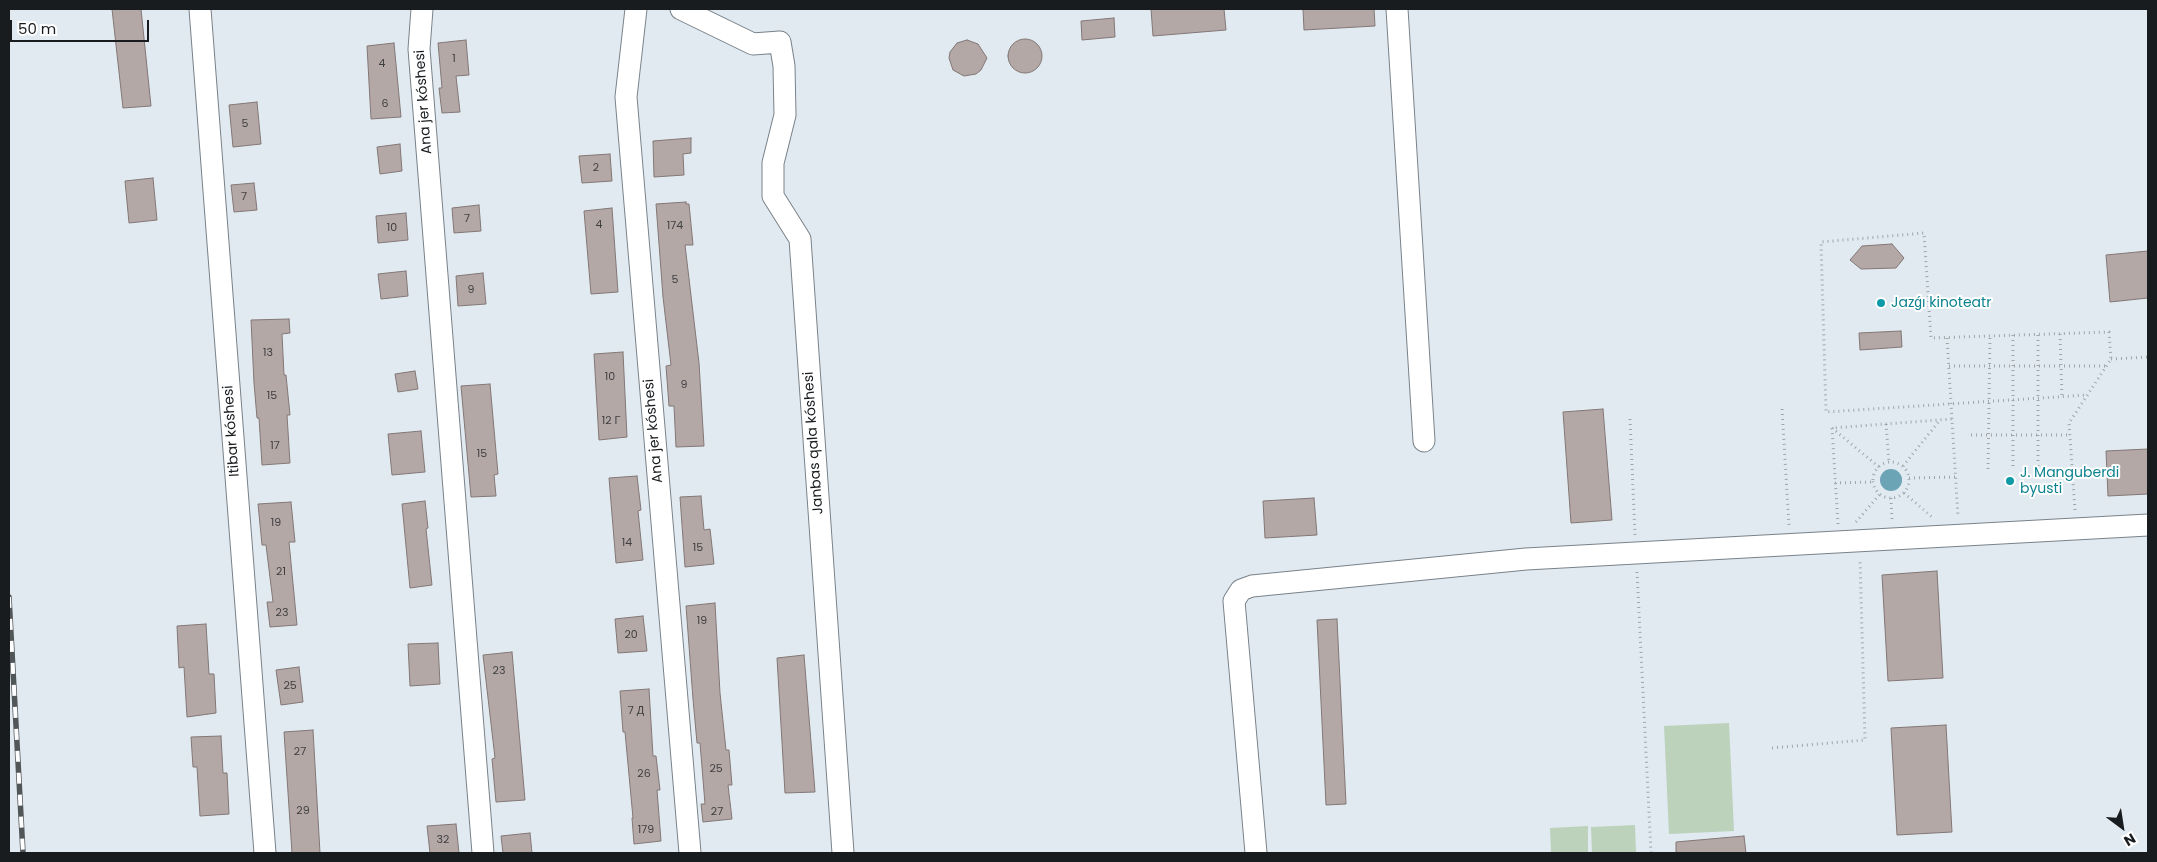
<!DOCTYPE html>
<html>
<head>
<meta charset="utf-8">
<style>
	body { margin:0 }
	#map { position:relative; width:2157px; height:862px; overflow:hidden; background:#e1eaf1; font-family:Poppins,sans-serif }
	canvas { display:block }
	.frame { position:absolute; inset:0; border:10px solid #181c1e; pointer-events:none }
	.north { position:absolute; left:2097px; top:802px; width:50px; height:50px; -webkit-text-stroke:4px #fff; paint-order:stroke; rotate:149deg; font-size:14px; font-weight:700; line-height:20px; text-align:center; color:#181c1e }
	.north::after { content:''; display:block; margin:auto; width:18px; height:22px; background:#181c1e; clip-path:polygon(50% 0,100% 100%,50% 72%,0 100%) }
	.scale { position:absolute; left:10px; top:20px; width:139px; height:22px; box-sizing:border-box; border:2px solid #181c1e; border-top:0; padding-left:6px; font-size:15px; line-height:18px; white-space:nowrap; color:#181c1e; -webkit-text-stroke:4px #fff; paint-order:stroke }
</style>
</head>
<body>
<div id="map">
<canvas width="2157" height="862"></canvas>
<div class="frame"></div>
<div class="north">N</div>
<div class="scale">50 m</div>
</div>
<script>
const context = document.querySelector('canvas').getContext('2d');
context.lineJoin = 'round';
function fillPath(path, color) { context.fillStyle = color; context.fill(path, 'evenodd'); }
const toPath = rows => new Path2D(rows.map(r => 'M' + r).join(''));
function stroke(path, color, width, dash) { context.strokeStyle = color; context.lineWidth = width; context.lineCap = dash ? 'butt' : 'round'; context.setLineDash(dash || []); context.stroke(path); }
function label(font, color, halo, rows, align = 'center') {
  context.font = font + ' Poppins,sans-serif'; context.lineWidth = 4; context.setLineDash([]); context.textBaseline = 'middle'; context.strokeStyle = halo; context.fillStyle = color; for (const [text, x, y, turn = 0] of rows) {
    context.save(); context.translate(x, y); context.rotate((+turn || 0) * Math.PI / 180); context.textAlign = isNaN(turn) ? turn : align; if (halo) context.strokeText(text, 0, 0); context.fillText(text, 0, 0); context.restore();
  }
}
fillPath(toPath([
	[1729,723,1734,831,1669,834,1664,726],
	[1635,825,1636,853,1592,853,1591,827],
	[1588,826,1588,853,1551,853,1550,828]
]), '#bcd2bb');
fillPath(toPath([
	'1880 480a11 11 0 1 1 22 0a11 11 0 1 1-22 0Z'
]), '#6ba4b5');
const building = toPath([
	[112,9,141,9,151,106,123,108,112,9],
	[1151,9,1224,9,1226,30,1153,36,1151,9],
	[1303,9,1374,9,1375,26,1304,30,1303,9],
	[1114,18,1115,37,1082,40,1081,21,1114,18],
	'1008 56a17 17 0 1 1 34 0a17 17 0 1 1-34 0Z',
	[466,40,469,75,456,76,460,112,442,113,439,88,442,88,438,43,466,40],
	[967,40,978,44,987,58,981,70,976,74,964,76,953,70,949,58,950,52,957,43,967,40],
	[394,43,401,117,371,119,367,46,394,43],
	[257,102,261,144,233,147,229,105,257,102],
	[691,138,691,153,683,154,684,175,654,177,653,141,691,138],
	[400,144,402,171,380,174,377,147,400,144],
	[610,154,612,181,582,183,579,156,610,154],
	[153,178,157,220,129,223,125,181,153,178],
	[254,183,257,210,234,212,231,185,254,183],
	[686,202,686,204,689,204,693,245,685,245,699,363,704,446,676,447,674,406,669,406,666,366,671,365,663,297,656,204,686,202],
	[479,205,481,231,454,233,452,208,479,205],
	[612,208,618,292,591,294,584,211,612,208],
	[406,213,408,240,378,243,376,216,406,213],
	[1892,244,1904,258,1896,268,1861,269,1850,260,1862,246,1892,244],
	[2148,251,2148,298,2110,302,2106,255,2148,251],
	[406,271,408,296,381,299,378,274,406,271],
	[483,273,486,304,458,306,456,276,483,273],
	[289,319,290,333,282,334,284,375,286,375,290,415,287,415,290,463,262,465,259,418,257,418,254,383,251,320,289,319],
	[1901,331,1902,347,1860,350,1859,333,1901,331],
	[623,352,627,437,599,440,594,354,623,352],
	[415,371,418,389,398,392,395,374,415,371],
	[490,384,498,474,494,475,496,496,471,497,461,386,490,384],
	[1603,409,1612,520,1571,523,1563,412,1603,409],
	[421,431,425,472,392,475,388,434,421,431],
	[2148,449,2148,494,2108,496,2106,451,2148,449],
	[637,476,641,510,638,511,643,560,616,563,609,478,637,476],
	[701,496,704,530,710,529,714,564,685,567,680,497,701,496],
	[1314,498,1317,535,1265,538,1263,501,1314,498],
	[425,501,428,528,426,529,432,585,410,588,402,504,425,501],
	[291,502,295,542,289,542,297,625,270,627,267,602,273,602,266,545,262,545,258,504,291,502],
	[1937,571,1943,678,1888,681,1882,575,1937,571],
	[715,603,720,693,726,750,729,750,732,785,728,785,732,819,703,822,701,804,705,804,700,743,697,743,693,699,686,606,715,603],
	[643,616,647,651,618,653,615,619,643,616],
	[1337,619,1346,804,1326,805,1317,620,1337,619],
	[206,624,209,674,214,674,216,713,187,717,184,667,179,668,177,626,206,624],
	[438,643,440,684,410,686,408,644,438,643],
	[512,652,525,800,496,802,492,759,495,758,483,655,512,652],
	[804,655,815,792,785,793,777,658,804,655],
	[299,667,303,702,281,705,276,670,299,667],
	[649,689,653,756,656,756,660,790,657,790,661,841,634,844,632,818,633,818,625,732,623,732,620,691,649,689],
	[1946,725,1952,832,1897,835,1891,728,1946,725],
	[313,730,320,853,292,853,284,732,313,730],
	[221,736,223,773,227,773,229,814,200,816,197,767,193,767,191,737,221,736],
	[456,824,459,853,430,853,427,826,456,824],
	[530,833,532,853,503,853,501,836,530,833],
	[1744,836,1746,853,1676,853,1676,842,1744,836]
]);
fillPath(building, '#b4a8a7');
stroke(building, '#827775', 1);
const minor = toPath([
	[200,9,265,853],
	[422,9,419,49,483,853],
	[636,9,626,97,690,853],
	[681,9,753,44,780,42,784,66,785,115,773,163,773,196,800,239,843,853],
	[1397,9,1424,441],
	[1256,853,1234,601,1241,590,1252,586,1526,559,2148,525]
]);
stroke(minor, '#7a8289', 23);
stroke(toPath([
	[2060,334,2062,397],
	[2013,335,2013,469],
	[1947,338,1958,517],
	[2111,359,2148,357],
	[1949,366,2105,366],
	[1782,409,1789,526],
	[1630,419,1635,535],
	[1886,424,1889,462],
	[1832,428,1879,467],
	[1971,435,2070,435],
	'1873 480a18 18 0 1 1 36 0a18 18 0 1 1-36 0Z',
	[1903,466,1940,420],
	[1988,469,1990,336],
	[2038,471,2038,334],
	[1909,478,1956,477],
	[1835,483,1873,482],
	[1904,493,1932,517],
	[1891,498,1892,520],
	[2075,510,2069,423,2111,359,2109,332,1931,338,1924,233,1821,242,1826,412,2087,395],
	[1856,522,1880,494],
	[1838,524,1832,428,1952,419],
	[1637,572,1651,853],
	[1772,748,1865,740,1860,559]
]), '#9fa6ab', 3, [1, 4]);
stroke(minor, '#fff', 21);
const rail = toPath([
	[9,597,23,853]
]);
stroke(rail, '#515659', 5.5);
stroke(rail, '#fff', 4, [11]);
for (const [x, y, r, color] of [
	[1881,303,5,"#0f9aa8"],
	[2010,481,5,"#0f9aa8"]
]) { const dot = new Path2D(); dot.arc(x, y, r, 0, 2 * Math.PI); context.fillStyle = color; context.fill(dot); stroke(dot, '#fff', 2); }
label('11px', '#3f3f40', null, [
	["1",454,59],
	["4",382,64],
	["6",385,104],
	["5",245,124],
	["2",596,168],
	["7",244,197],
	["7",467,219],
	["4",599,225],
	["174",675,226],
	["10",392,228],
	["5",675,280],
	["9",471,290],
	["13",268,353],
	["10",610,377],
	["9",684,385],
	["15",272,396],
	["12 Г",611,421],
	["17",275,446],
	["15",482,454],
	["19",276,523],
	["14",627,543],
	["15",698,548],
	["21",281,572],
	["23",282,613],
	["19",702,621],
	["20",631,635],
	["23",499,671],
	["25",290,686],
	["7 Д",636,711],
	["27",300,752],
	["25",716,769],
	["26",644,774],
	["29",303,811],
	["27",717,812],
	["179",646,830],
	["32",443,840]
]);
label('14px', '#181c1e', '#fff', [
	["Ana jer kóshesi",424,102,-94],
	["Itibar kóshesi",232,431,-94],
	["Ana jer kóshesi",654,431,-95],
	["Janbas qala kóshesi",814,443,-94]
]);
label('14px', '#0d838f', '#fff', [
	["Jazǵı kinoteatr",1891,303],
	["J. Manguberdi",2020,473],
	["byusti",2020,489]
], 'left');
</script>
</body>
</html>
